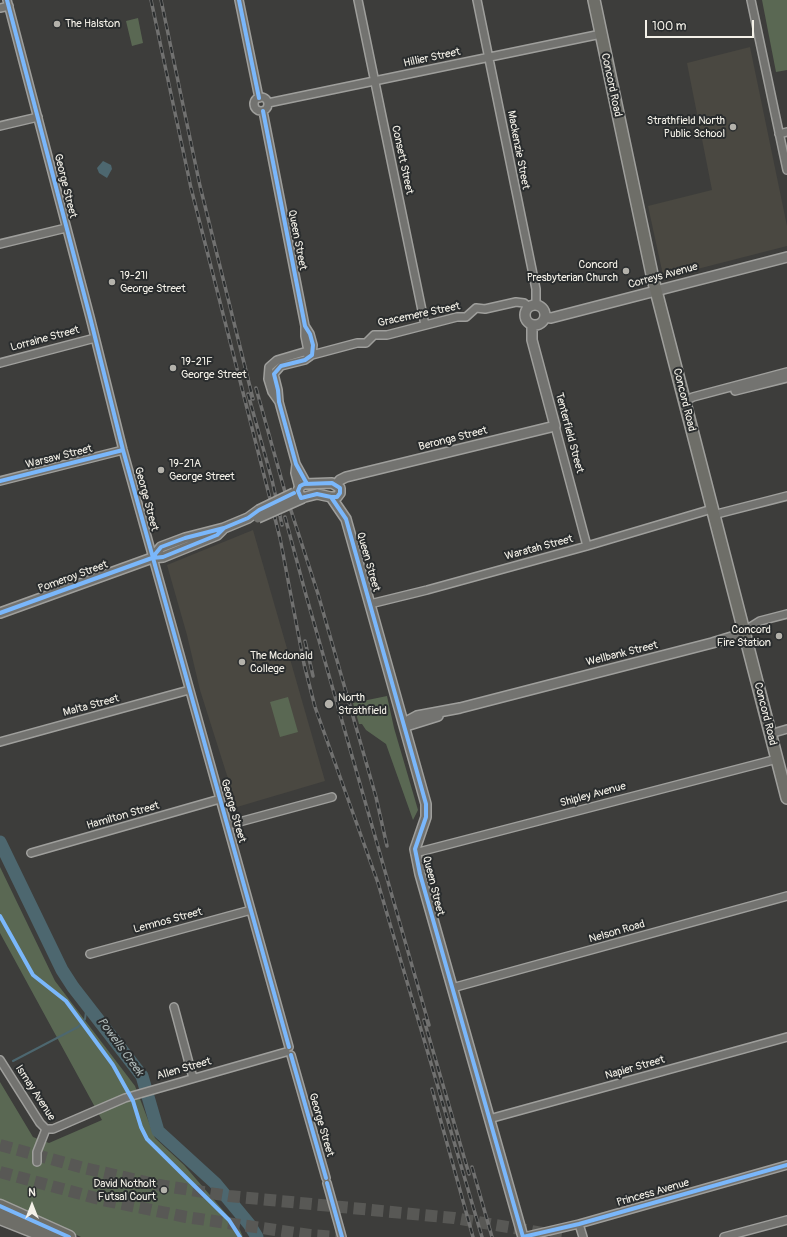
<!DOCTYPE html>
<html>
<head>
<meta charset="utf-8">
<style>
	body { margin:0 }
	#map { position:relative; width:787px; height:1237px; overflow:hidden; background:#3d3d3b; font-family:Pangolin,sans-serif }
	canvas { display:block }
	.north { position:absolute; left:12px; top:1185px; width:40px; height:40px; -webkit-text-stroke:3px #2a2d2e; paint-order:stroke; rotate:0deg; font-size:11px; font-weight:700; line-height:16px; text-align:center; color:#f4f1e8 }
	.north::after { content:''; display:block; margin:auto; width:14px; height:18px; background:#f4f1e8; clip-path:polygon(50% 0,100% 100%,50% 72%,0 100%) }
	.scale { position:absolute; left:645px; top:20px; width:109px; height:18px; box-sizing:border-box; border:2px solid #f4f1e8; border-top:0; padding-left:5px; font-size:12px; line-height:14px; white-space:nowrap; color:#f4f1e8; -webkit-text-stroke:3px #2a2d2e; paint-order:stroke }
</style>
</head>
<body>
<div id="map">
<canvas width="787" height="1237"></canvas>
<div class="north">N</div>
<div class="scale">100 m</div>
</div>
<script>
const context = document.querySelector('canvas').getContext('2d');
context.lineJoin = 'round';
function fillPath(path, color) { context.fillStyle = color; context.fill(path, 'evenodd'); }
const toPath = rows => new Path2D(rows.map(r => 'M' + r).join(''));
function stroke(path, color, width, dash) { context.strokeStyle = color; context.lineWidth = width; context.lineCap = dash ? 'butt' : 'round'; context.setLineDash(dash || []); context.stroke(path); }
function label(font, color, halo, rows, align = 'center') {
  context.font = font + ' Pangolin,sans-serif'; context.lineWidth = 4; context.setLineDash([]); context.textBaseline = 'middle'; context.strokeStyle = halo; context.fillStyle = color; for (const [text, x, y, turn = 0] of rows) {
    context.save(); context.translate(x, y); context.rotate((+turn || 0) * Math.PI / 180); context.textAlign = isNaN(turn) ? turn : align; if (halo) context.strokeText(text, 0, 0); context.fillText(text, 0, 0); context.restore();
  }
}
fillPath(toPath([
	[750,47,787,226,787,246,666,277,663,275,648,206,712,190,687,63],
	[253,530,325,781,237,807,200,690,187,635,167,565]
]), '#4a4841');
fillPath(toPath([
	[762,0,787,0,787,70,776,72],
	[138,18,143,43,132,46,126,21],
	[387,696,394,728,418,810,413,820,386,744,366,730,362,724,359,724,353,703],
	[288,697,298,732,280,737,270,702],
	[0,867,55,981,135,1086,155,1138,184,1165,240,1230,243,1237,81,1237,0,1200,0,1082,33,1137,49,1143,102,1120,0,933]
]), '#5a6853');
fillPath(toPath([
	[103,161,111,165,112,169,107,178,99,173,97,168]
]), '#4d676f');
stroke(toPath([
	[13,1061,78,1027,85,1019,87,1004]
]), '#4d676f', 2);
stroke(toPath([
	[0,842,62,970,73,987,142,1076,158,1131,215,1183,249,1224,257,1237]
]), '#4d676f', 13);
stroke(toPath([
	[0,1145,84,1168,159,1185,229,1196,454,1218,567,1237],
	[0,1172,103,1200,186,1217,310,1235,337,1237]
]), '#585855', 12, [12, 6]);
const street = toPath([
	[7,0,90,317,123,450,289,1047],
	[239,0,259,98],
	[358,0,425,325],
	[477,0,536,289,536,305],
	[751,0,787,170],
	[0,8,9,6],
	'254 104a7 7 0 1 1 14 0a7 7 0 1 1-14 0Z',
	[268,103,601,34],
	[263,111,305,326,305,336,307,346,312,355],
	[0,126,38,117],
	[779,134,787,132],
	[0,244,66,228],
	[305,326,310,334,313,345,312,355,305,360,281,366,274,374,278,390,279,402,296,464,307,484],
	[312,355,357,343,366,343,374,335,387,335,457,317,466,317,476,308,485,309,516,302,524,303,529,307],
	[0,363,95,338],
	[735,391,787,378],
	[685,401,693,397,787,372],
	[279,402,272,392,268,379,269,367,277,360,304,352,312,355],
	[555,426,587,546],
	[296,464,295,473,299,488],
	[0,481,123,450],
	[713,515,787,496],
	[370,604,427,590,587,546,712,509],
	[744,631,760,621,787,614],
	[770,734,787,729],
	[0,742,189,690],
	[228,825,332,797],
	[31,853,220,799],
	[415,853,777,759],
	[90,954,251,910],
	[452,988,787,896],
	[174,1007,193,1078],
	[291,1055,326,1178],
	[0,1060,40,1123,46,1129],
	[489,1119,787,1037],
	[46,1129,53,1129,125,1098,286,1052],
	[37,1162,37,1152,46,1129],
	[327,1183,342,1237],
	[579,1224,583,1237],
	[523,1237,579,1224,787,1165],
	[724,1237,787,1220]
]);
const secondary = toPath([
	'525 315a10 10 0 1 1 20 0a10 10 0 1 1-20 0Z',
	[545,317,551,318,787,257],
	[336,485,340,480,346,477,555,426,532,340,532,326],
	[331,497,337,497,340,493,340,488,332,483,304,484,300,486,298,491,301,498,317,494,331,497,346,519,426,804,426,817,415,849,420,874,523,1237],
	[152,558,161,547,185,538,224,528,248,518,259,510],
	[0,613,152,558,163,557,217,535,224,528],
	[404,723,417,716,460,708,712,643,735,636,744,631],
	[406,726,438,716]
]);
const primary = toPath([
	[594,0,653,279,787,798]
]);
const highway = toPath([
	[0,1206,69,1237],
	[0,1218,48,1237]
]);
stroke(street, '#9f9f9c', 10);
stroke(secondary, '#9f9f9c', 12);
stroke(primary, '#9f9f9c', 14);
stroke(highway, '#9f9f9c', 15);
stroke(street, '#737370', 7);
stroke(secondary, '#737370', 9);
stroke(primary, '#6e6e68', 11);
stroke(highway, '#6e6e68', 12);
const rail = toPath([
	[151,0,191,188,280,538,304,664,315,707,378,883,482,1237],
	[161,0,200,186,253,399],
	[256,388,285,492,318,594,376,797,387,846],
	[248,394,272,480,282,525],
	[285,517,306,595,429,1025],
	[305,641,313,676],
	[424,1020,469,1174],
	[432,1089,473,1237],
	[472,1167,492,1237]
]);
stroke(rail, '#717170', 3.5);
stroke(rail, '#2a2d2e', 2, [6]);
const secondaryBridge = toPath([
	[259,510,294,493],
	[258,518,303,498]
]);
stroke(secondaryBridge, '#9f9f9c', 12, []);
stroke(secondaryBridge, '#737370', 9);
stroke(toPath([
	[7,0,90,317,123,450,289,1047],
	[239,0,259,98],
	[263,111,305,326,310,334,313,345,312,355,305,360,281,366,274,374,278,390,279,402,296,464,307,484],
	[0,481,123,450],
	[331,497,337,497,340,493,340,488,332,483,304,484,300,486,298,491,301,498,317,494,331,497,346,519,426,804,426,817,415,849,420,874,523,1237],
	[152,558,161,547,185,538,224,528,248,518,259,510,294,493],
	[0,613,152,558,163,557,217,535,224,528],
	[0,916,33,975,66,1001,113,1065,133,1101,141,1127,147,1139,229,1220,240,1237],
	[291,1055,326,1178],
	[327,1183,342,1237],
	[0,1206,69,1237],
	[523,1237,579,1224,787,1165]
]), '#7ab7fb', 4);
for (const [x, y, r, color] of [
	[57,24,4,"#b4b2ab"],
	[733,127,4,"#b4b2ab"],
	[626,271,4,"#b4b2ab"],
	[112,282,4,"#b4b2ab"],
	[173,368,4,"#b4b2ab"],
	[161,470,4,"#b4b2ab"],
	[779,636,4,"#b4b2ab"],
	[242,662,4,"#b4b2ab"],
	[329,704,5,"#b4b2ab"],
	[164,1190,4,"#b4b2ab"]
]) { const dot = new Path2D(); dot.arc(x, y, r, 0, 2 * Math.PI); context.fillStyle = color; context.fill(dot); stroke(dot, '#2a2d2e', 1.5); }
label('11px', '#f4f1e8', '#2a2d2e', [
	["The Halston",65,24],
	["Strathfield North",725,121,"right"],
	["Public School",725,134,"right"],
	["Concord",618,265,"right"],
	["Presbyterian Church",618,278,"right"],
	["19-21I",120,276],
	["George Street",120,289],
	["19-21F",181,362],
	["George Street",181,375],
	["19-21A",169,464],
	["George Street",169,477],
	["Concord",771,630,"right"],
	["Fire Station",771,643,"right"],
	["The Mcdonald",250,656],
	["College",250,669],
	["North",338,698],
	["Strathfield",338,711],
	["David Notholt",156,1184,"right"],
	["Futsal Court",156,1197,"right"]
], 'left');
label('11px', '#f4f1e8', '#2a2d2e', [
	["Hillier Street",432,58,-12],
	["Concord Road",611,85,78],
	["Mackenzie Street",518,150,79],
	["Consett Street",402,160,78],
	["George Street",65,186,76],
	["Queen Street",297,240,79],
	["Correys Avenue",663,276,-15],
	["Gracemere Street",419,315,-12],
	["Lorraine Street",45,339,-15],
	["Concord Road",684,400,76],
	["Tenterfield Street",569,433,75],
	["Beronga Street",453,439,-14],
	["Warsaw Street",59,457,-14],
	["George Street",146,499,75],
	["Waratah Street",539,548,-15],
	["Queen Street",368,562,74],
	["Pomeroy Street",73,577,-20],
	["Wellbank Street",622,654,-14],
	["Malta Street",91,706,-15],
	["Concord Road",765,714,76],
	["Shipley Avenue",593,795,-15],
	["George Street",233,811,74],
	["Hamilton Street",123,816,-16],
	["Queen Street",433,886,76],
	["Lemnos Street",168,921,-15],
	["Nelson Road",617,932,-16],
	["Napier Street",635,1068,-16],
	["Allen Street",184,1069,-16],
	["Ismay Avenue",35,1093,57],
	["George Street",321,1125,74],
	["Princess Avenue",653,1193,-16]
]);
label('italic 12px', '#aab5b4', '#2a2d2e', [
	["Powells Creek",120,1047,54]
]);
</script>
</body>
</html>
